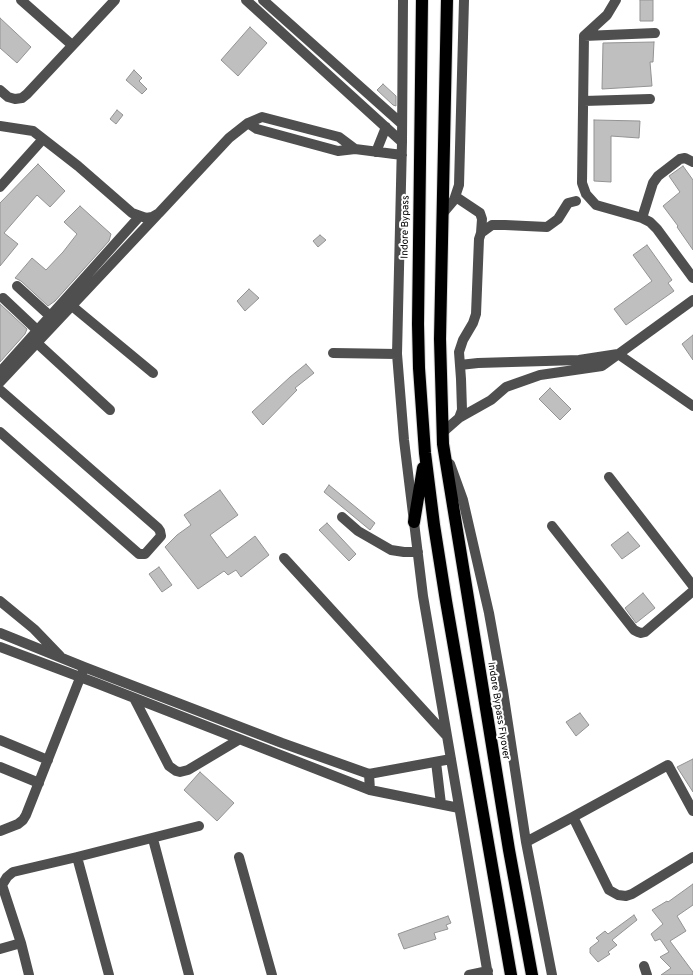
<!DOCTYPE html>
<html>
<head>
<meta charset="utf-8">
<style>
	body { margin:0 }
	canvas { display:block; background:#fff }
</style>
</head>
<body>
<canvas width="693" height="975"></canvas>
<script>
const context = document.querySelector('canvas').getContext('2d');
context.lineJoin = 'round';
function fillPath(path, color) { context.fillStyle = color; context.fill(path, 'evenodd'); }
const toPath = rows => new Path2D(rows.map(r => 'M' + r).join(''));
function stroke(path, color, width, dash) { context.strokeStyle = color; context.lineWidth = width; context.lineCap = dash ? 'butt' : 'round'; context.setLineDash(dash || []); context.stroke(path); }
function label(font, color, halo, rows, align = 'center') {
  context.font = font + ' Overpass,sans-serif'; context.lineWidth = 4; context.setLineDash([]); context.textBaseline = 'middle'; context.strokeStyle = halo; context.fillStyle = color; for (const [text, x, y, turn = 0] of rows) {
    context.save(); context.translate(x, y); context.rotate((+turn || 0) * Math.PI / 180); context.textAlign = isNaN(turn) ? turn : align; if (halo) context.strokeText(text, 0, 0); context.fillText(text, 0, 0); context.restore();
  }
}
const building = toPath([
	[640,0,653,0,653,21,640,21,640,0],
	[0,18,31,47,17,63,0,48,0,18],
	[250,27,267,43,238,76,221,60,250,27],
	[654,42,653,62,650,62,652,86,602,89,603,43,654,42],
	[134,70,142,78,139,81,147,89,142,94,126,80,134,70],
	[383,84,396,96,396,106,393,105,377,90,383,84],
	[117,110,123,115,116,124,110,119,117,110],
	[594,120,640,121,639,138,611,136,611,182,594,181,594,120],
	[38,164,65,191,50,207,37,195,4,233,18,244,0,266,0,203,38,164],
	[683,166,693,180,693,250,677,227,678,226,663,206,680,192,669,176,683,166],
	[80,206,111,234,109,241,55,301,48,306,21,281,15,278,32,258,46,270,63,252,77,234,64,222,80,206],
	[320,235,326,240,318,247,313,241,320,235],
	[647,245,672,280,668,283,674,291,626,325,614,309,652,281,633,255,647,245],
	[249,289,259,298,245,311,237,301,249,289],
	[0,304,27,329,25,334,0,362,0,304],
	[693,335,693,360,682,344,693,335],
	[306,364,314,373,295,388,297,390,263,425,252,412,290,377,306,364],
	[550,388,571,409,560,420,539,399,550,388],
	[329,485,375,523,370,530,324,492,329,485],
	[220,490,238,515,210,535,227,558,255,536,269,555,241,577,236,570,228,575,224,571,198,589,165,547,177,535,191,525,184,515,220,490],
	[327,523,356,554,349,561,319,530,327,523],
	[628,532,640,546,622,559,611,545,628,532],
	[159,567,172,585,162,592,149,574,159,567],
	[643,593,655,608,636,623,625,608,643,593],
	[580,713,589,725,576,736,566,722,580,713],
	[693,759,693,792,677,767,693,759],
	[200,772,234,803,217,821,184,790,200,772],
	[693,884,693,905,677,916,686,931,670,941,693,972,693,975,661,975,671,968,660,957,669,952,660,939,655,941,651,934,663,924,652,910,667,901,668,902,693,884],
	[634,915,637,920,612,940,617,945,608,952,610,954,598,962,590,953,590,948,599,941,596,938,605,931,608,934,634,915],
	[448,916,451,923,446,925,448,929,434,933,436,939,404,949,398,934,448,916]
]);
fillPath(building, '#bfbfbf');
stroke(building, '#939393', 1);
const highway = toPath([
	[422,0,418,324,419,368,425,453,434,525,446,601,511,975],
	[447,0,440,339,443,444,509,850,532,975],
	[414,522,423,468]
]);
stroke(highway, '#dbdbdb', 14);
stroke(toPath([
	[21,0,72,45],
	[246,0,402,142],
	[263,0,402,124],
	[403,0,402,142,397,354,404,440,423,596,488,975],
	[616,0,607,15,584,36,582,183,586,194,596,205,642,218,650,222,657,229,693,278],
	[584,36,655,33],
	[0,90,8,97,15,99,22,98,27,94,115,0],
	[584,101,650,99],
	[248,123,257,129,338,151,355,149,402,155],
	[0,126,33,131,78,166,132,213,146,218,152,217,159,213,229,138,248,123,262,117,339,137,355,149],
	[376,152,386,127],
	[0,187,43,139],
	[456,197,480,213,482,219,481,233],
	[443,213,454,200,459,185,464,0],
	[642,218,653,183,658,176,680,159,685,158,693,162],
	[17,286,50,316],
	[3,298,37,330],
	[72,306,153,373],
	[37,343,110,410],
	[333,353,397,354],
	[460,365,478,363,579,360,618,354,693,406],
	[0,372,139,217],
	[0,382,158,214],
	[0,390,158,528,160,531,161,536,145,554,139,554,0,432],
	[459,418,491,400,506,387,540,375,602,366,693,300],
	[443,432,459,418,462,410,461,379,459,352,463,340,473,323,476,314,479,239,481,233,492,225,505,225,547,227,558,219,568,203,576,201],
	[450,464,463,500,489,613,503,691,526,842,552,975],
	[609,477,693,586],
	[342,517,358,531,391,550,404,552,418,552],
	[552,526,634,630,638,632,641,633,645,632,693,591],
	[284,558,446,735],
	[0,601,34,629,60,656],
	[0,633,84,667,282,743,369,774,370,790],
	[0,647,96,683,370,790,459,808],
	[134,698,169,766,176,771,180,772,188,770,240,739],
	[0,740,48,760],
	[436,762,441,804],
	[0,767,39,783],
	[369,774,451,759],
	[693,811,668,765,573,817,609,890,618,895,626,896,632,894,693,857],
	[0,831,18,824,23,820,26,815,82,673],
	[153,839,189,975],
	[526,842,573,817],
	[77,857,199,826],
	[239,857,272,975],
	[21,943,29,975],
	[0,949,21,943,2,885,7,877,13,872,77,857,109,975],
	[644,966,647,975],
	[469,975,488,971]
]), '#4f4f4f', 10);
stroke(highway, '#000', 12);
label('10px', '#000', '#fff', [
	["Indore Bypass",406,227,-89],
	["Indore Bypass Flyover",498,711,81]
]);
</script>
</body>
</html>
